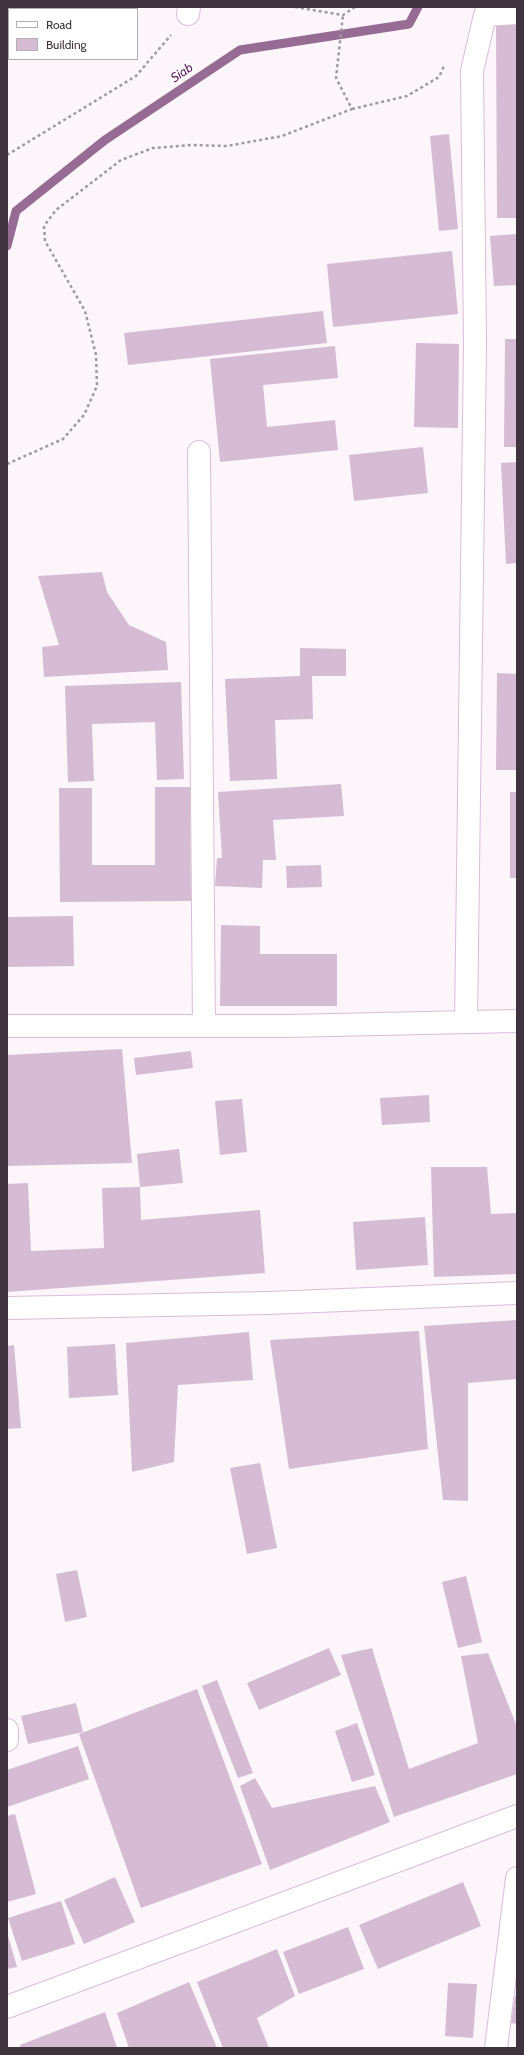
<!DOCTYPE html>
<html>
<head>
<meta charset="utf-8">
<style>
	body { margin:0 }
	#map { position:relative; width:524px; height:2055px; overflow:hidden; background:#fcf6fb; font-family:Cabin,sans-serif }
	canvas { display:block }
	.frame { position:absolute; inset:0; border:8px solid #3f343e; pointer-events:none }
	.legend { position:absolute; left:8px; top:8px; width:130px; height:52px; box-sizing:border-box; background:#fff; border:1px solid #b2aeb2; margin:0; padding:5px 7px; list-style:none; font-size:12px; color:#3f343e }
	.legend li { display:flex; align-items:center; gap:8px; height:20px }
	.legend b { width:20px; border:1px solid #b2aeb2 }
</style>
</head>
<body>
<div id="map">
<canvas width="524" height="2055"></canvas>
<div class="frame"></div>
<ul class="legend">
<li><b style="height:5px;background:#fff"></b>Road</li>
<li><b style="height:11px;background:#d5bbd3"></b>Building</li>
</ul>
</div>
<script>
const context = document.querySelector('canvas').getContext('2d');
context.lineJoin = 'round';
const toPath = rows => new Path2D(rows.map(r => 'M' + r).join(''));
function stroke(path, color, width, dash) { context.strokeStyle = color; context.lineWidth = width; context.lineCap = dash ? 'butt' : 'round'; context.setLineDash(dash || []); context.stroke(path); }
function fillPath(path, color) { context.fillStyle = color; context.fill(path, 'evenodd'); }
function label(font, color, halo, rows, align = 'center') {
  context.font = font + ' Cabin,sans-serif'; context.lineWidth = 3.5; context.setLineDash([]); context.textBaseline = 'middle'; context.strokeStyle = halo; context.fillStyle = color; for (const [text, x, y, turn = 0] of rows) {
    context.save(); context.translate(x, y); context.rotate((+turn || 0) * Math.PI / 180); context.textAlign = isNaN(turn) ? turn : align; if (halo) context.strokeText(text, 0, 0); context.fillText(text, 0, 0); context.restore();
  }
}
stroke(toPath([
	[7,246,16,211,105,140,240,50,409,24,418,7]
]), '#966b94', 9);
fillPath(toPath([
	[517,23,517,218,497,218,496,24],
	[449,134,458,229,439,231,430,136],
	[517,234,517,285,494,286,490,236],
	[452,251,458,314,333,327,327,264],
	[323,311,327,343,128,365,124,333],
	[505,339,517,339,517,447,504,447],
	[416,343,459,344,458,428,414,427],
	[335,346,338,378,263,385,267,427,335,420,338,450,220,462,210,359],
	[423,447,428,493,354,501,349,455],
	[517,462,517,563,506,564,501,463],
	[102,572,107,592,129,625,166,642,168,670,44,677,42,647,59,645,38,576],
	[300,648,346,649,346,676,312,676,313,719,275,720,277,779,230,781,225,679,300,676],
	[497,673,517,674,517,770,496,770],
	[181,682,184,779,157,780,155,722,92,724,94,781,68,782,65,686],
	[341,784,344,816,273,820,276,860,263,860,262,888,215,886,217,858,222,858,218,792],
	[155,787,190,787,191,901,60,902,59,788,92,788,92,865,155,865],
	[510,792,517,792,517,878,510,878],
	[321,865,322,887,287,888,286,866],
	[73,916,74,966,7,967,7,917],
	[221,925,260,926,260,954,337,954,337,1006,220,1006],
	[122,1049,132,1163,7,1166,7,1055],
	[191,1051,193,1068,136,1075,134,1058],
	[429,1095,430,1122,382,1125,380,1098],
	[242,1099,247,1152,220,1155,215,1101],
	[179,1149,183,1183,140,1187,137,1154],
	[431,1167,487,1167,491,1214,517,1213,517,1274,434,1277],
	[28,1183,31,1251,104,1248,102,1188,140,1187,141,1220,260,1210,265,1273,7,1292,7,1184],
	[425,1217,428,1265,356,1270,353,1222],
	[517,1320,517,1379,468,1383,468,1501,443,1500,424,1326],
	[419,1331,428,1449,289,1469,270,1340],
	[249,1332,253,1380,178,1385,174,1462,132,1472,126,1343],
	[115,1344,118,1395,69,1398,67,1347],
	[14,1345,21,1428,7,1429,7,1346],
	[260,1463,277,1548,247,1554,230,1468],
	[77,1570,87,1617,65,1622,56,1574],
	[466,1576,482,1642,458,1648,442,1582],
	[329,1648,341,1675,259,1710,247,1683],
	[372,1648,409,1769,478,1743,461,1656,488,1653,517,1727,517,1774,394,1817,341,1655],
	[217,1680,253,1773,238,1778,202,1686],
	[197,1689,262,1864,141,1908,79,1734],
	[76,1703,83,1732,28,1744,21,1716],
	[357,1723,375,1775,352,1782,335,1731],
	[78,1746,89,1779,7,1807,7,1770],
	[255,1778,272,1808,375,1786,390,1822,270,1870,240,1786],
	[15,1814,36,1894,7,1902,7,1816],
	[115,1877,135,1922,84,1944,64,1900],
	[463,1882,481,1926,378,1969,359,1925],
	[61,1901,75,1944,22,1961,8,1918],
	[348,1927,364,1969,299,1994,283,1952],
	[7,1932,17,1967,7,1969],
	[277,1949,295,1996,257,2018,269,2048,223,2048,197,1982],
	[189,1982,217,2048,129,2048,117,2013],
	[448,1983,477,1984,473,2038,445,2036],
	[515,1996,517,1996,517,2024,511,2023],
	[105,2012,117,2048,21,2048,20,2045]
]), '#d5bbd3');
const street = toPath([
	[188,14,189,7],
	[199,452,204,1026],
	[466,1022,475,344,472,71,485,15,517,13],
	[7,1026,286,1026,517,1021],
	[7,1308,269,1303,517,1293],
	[7,1730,7,1740],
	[7,2007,517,1816],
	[496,2048,517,1878]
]);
stroke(street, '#d8bed6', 24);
stroke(toPath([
	[295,7,343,15,355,7],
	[352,109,407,96,439,77,444,66],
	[7,155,136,76,171,35],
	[7,464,63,439,84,415,97,386,96,355,85,311,45,241,44,226,56,210,121,160,153,148,192,145,227,146,282,136,352,109,336,78,343,15]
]), '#a199a0', 2.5, [3, 3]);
stroke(street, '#fff', 22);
label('italic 13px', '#631e63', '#fff', [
	["Siab",182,73,-34]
]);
</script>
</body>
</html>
